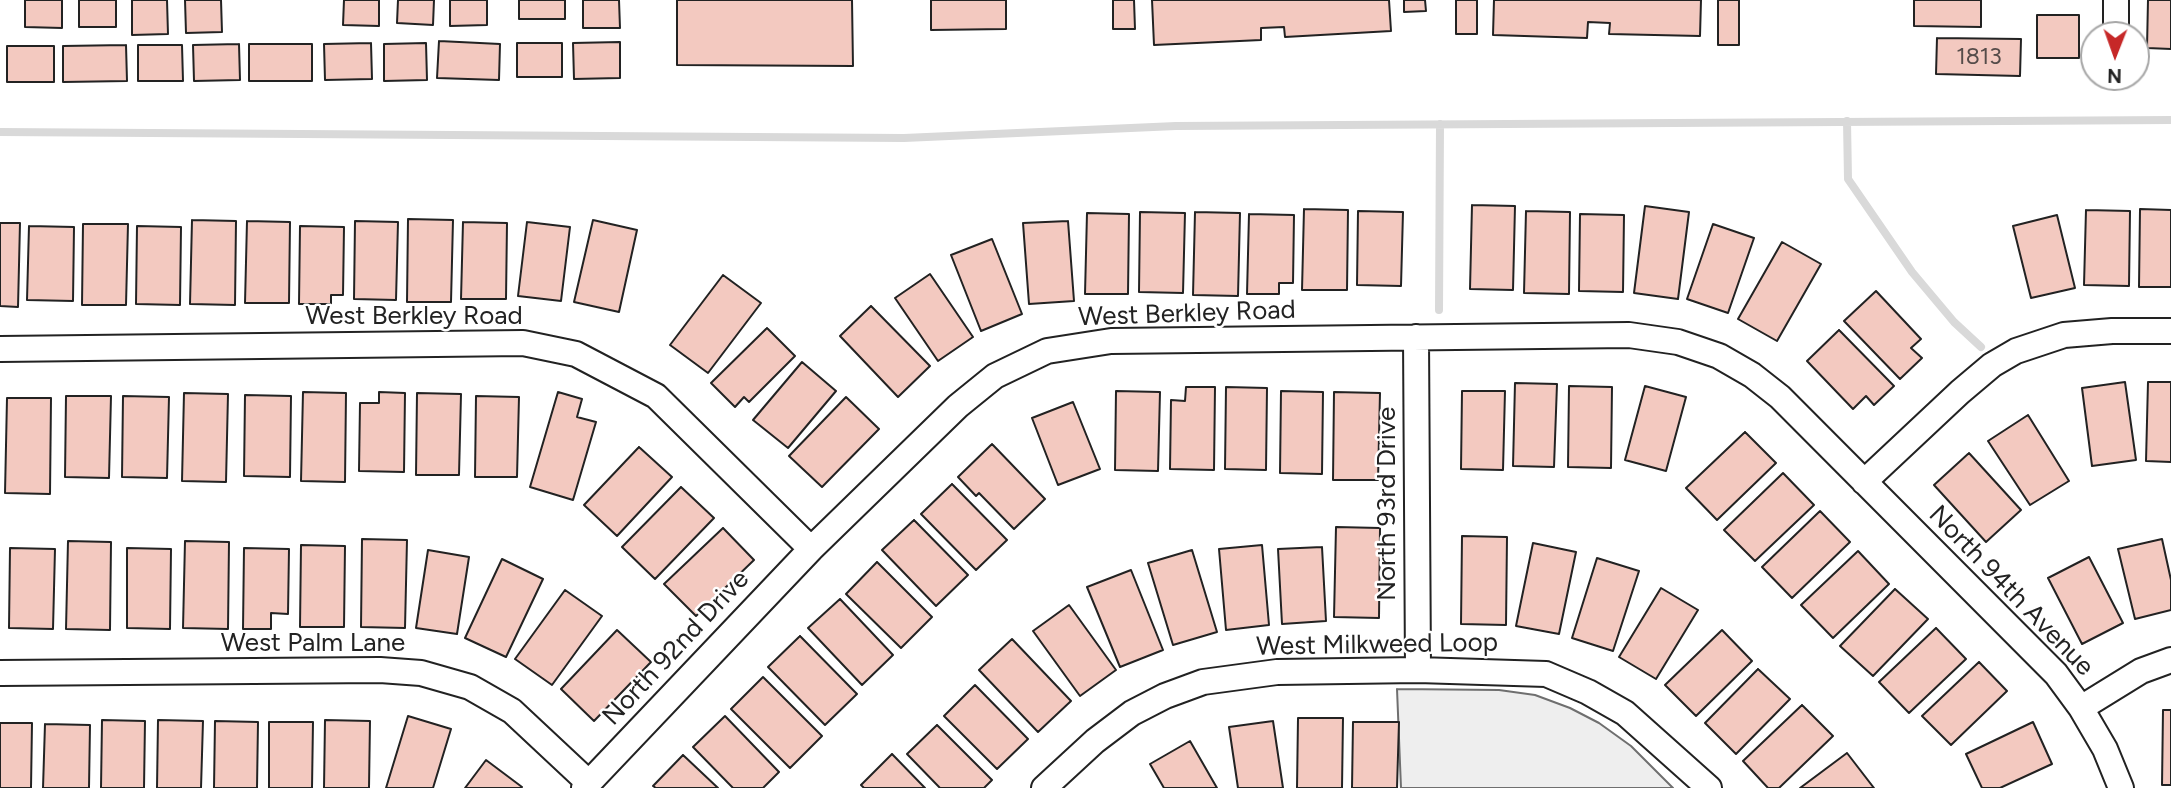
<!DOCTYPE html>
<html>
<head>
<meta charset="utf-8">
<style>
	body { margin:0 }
	#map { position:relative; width:2171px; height:788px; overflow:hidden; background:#fff; font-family:Figtree,sans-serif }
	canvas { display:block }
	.north { position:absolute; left:2080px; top:21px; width:70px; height:70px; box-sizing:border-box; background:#fff; border:2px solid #a7a7a7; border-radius:50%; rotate:181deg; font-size:19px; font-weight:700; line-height:28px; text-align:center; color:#222 }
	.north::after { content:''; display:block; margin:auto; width:24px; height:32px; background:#c62828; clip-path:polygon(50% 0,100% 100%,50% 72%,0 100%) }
</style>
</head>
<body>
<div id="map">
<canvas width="2171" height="788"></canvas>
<div class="north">N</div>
</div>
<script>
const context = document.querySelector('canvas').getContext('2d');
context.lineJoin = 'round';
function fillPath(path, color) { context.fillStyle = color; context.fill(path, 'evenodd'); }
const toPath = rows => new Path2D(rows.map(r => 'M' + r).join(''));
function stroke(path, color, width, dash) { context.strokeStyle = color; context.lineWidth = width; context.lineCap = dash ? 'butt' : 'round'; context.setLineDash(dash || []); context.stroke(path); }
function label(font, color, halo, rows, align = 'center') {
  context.font = font + ' Figtree,sans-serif'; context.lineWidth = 5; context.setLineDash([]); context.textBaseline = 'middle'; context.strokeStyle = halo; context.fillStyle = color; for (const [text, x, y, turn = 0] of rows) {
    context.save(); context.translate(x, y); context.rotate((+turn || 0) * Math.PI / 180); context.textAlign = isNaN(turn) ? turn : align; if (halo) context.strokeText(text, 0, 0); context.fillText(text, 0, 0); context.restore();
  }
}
const green = toPath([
	[1397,689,1499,690,1535,695,1570,708,1599,723,1631,746,1673,788,1401,788,1397,689]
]);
fillPath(green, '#eee');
stroke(green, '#6f6f6f', 2);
stroke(toPath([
	[1847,121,1848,179,1912,272,1954,322,1981,347],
	[0,132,904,138,1176,126,2171,120],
	[1439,310,1440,124]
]), '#d9d9d9', 8);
const building = toPath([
	[25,0,62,0,62,28,25,27,25,0],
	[79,0,116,0,116,27,79,27,79,0],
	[132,0,167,0,168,34,132,35,132,0],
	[185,0,221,0,222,32,186,33,185,0],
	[344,0,379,0,379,26,343,25,344,0],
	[398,0,434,0,433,25,397,23,398,0],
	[450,0,487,0,487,25,450,26,450,0],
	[519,0,565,0,565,19,519,19,519,0],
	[583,0,619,0,620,28,583,28,583,0],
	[677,0,852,0,853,66,677,65,677,0],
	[931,0,1006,0,1006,29,931,30,931,0],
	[1113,0,1134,0,1135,29,1113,29,1113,0],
	[1152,0,1389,0,1391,31,1285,37,1284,27,1261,28,1261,40,1154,45,1152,0],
	[1404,0,1425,0,1426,11,1404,12,1404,0],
	[1456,0,1477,0,1477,34,1456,34,1456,0],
	[1494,0,1701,0,1700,36,1609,34,1610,23,1588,22,1587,38,1493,35,1494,0],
	[1718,0,1739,0,1739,45,1718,45,1718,0],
	[1914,0,1981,0,1981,27,1914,26,1914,0],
	[2148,0,2171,0,2171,49,2147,48,2148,0],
	[2037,15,2079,15,2079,58,2037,58,2037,15],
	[1937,38,2021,39,2020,76,1936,74,1937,38],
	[439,41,500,44,499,80,437,78,439,41],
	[620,42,620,78,574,79,573,43,620,42],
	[371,43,372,79,325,80,324,44,371,43],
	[426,43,427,80,384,81,384,44,426,43],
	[517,43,562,43,562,77,517,77,517,43],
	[239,44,240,80,194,81,193,45,239,44],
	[249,44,312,44,312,81,249,81,249,44],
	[126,45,127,81,63,82,63,46,126,45],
	[138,45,182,45,183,81,138,81,138,45],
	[7,46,54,46,54,82,7,82,7,46],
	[1472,205,1515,206,1513,290,1470,289,1472,205],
	[1645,206,1689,212,1678,299,1634,293,1645,206],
	[1304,209,1348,210,1347,290,1302,290,1304,209],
	[2140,209,2171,210,2171,287,2139,287,2140,209],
	[2086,210,2130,211,2129,286,2084,285,2086,210],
	[1358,211,1403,212,1401,286,1357,285,1358,211],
	[1526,211,1570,212,1569,294,1524,293,1526,211],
	[1140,212,1185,213,1183,293,1139,292,1140,212],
	[1195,212,1240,213,1238,296,1193,295,1195,212],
	[1087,213,1129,214,1128,294,1085,294,1087,213],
	[1249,214,1294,215,1293,283,1279,283,1279,294,1247,294,1249,214],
	[1580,214,1624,215,1623,292,1579,291,1580,214],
	[2057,215,2075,288,2031,298,2013,226,2057,215],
	[408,219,453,220,451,302,407,302,408,219],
	[192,220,236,221,235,305,190,304,192,220],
	[593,220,637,230,619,312,574,302,593,220],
	[247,221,290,222,289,303,245,303,247,221],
	[355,221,398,222,396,300,354,299,355,221],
	[1068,221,1074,301,1029,304,1023,223,1068,221],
	[463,222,507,223,506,299,461,299,463,222],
	[527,222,570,227,561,301,518,296,527,222],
	[0,223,20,223,18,307,0,306,0,223],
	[83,224,128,224,126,305,82,305,83,224],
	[1713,224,1754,238,1728,313,1687,299,1713,224],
	[29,226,74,227,73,301,27,300,29,226],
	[137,226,181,227,180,305,136,304,137,226],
	[300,226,344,227,343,295,331,295,331,304,299,304,300,226],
	[992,239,1022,314,981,331,951,255,992,239],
	[1782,242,1821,264,1777,341,1738,319,1782,242],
	[930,274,973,337,938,361,895,298,930,274],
	[723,275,761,303,708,373,670,345,723,275],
	[1876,291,1921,339,1911,348,1922,358,1900,379,1844,321,1876,291],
	[871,306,930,366,898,397,840,336,871,306],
	[767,328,795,356,749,402,744,397,735,407,711,383,767,328],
	[1839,330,1894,386,1874,405,1866,396,1853,409,1807,361,1839,330],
	[802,362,836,391,788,448,753,420,802,362],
	[2125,382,2136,460,2092,466,2082,388,2125,382],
	[2148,382,2171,382,2171,462,2146,461,2148,382],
	[1515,383,1557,384,1554,467,1513,466,1515,383],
	[1569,386,1612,387,1611,468,1568,467,1569,386],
	[1645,386,1686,397,1666,471,1625,460,1645,386],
	[1186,387,1215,387,1214,470,1170,469,1171,400,1185,401,1186,387],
	[1226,387,1267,388,1266,470,1225,469,1226,387],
	[1116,391,1160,392,1158,471,1115,470,1116,391],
	[1281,391,1323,392,1322,474,1280,473,1281,391],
	[1462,391,1505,391,1503,470,1461,469,1462,391],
	[303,392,346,393,345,482,301,481,303,392],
	[379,392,405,393,404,472,359,471,360,403,379,403,379,392],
	[558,392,582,399,577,417,596,422,573,500,530,487,558,392],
	[1334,392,1380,393,1378,480,1333,480,1334,392],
	[184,393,228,394,226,482,182,481,184,393],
	[417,393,461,394,459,475,416,475,417,393],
	[245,395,291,396,290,477,244,476,245,395],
	[66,396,111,396,109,478,65,477,66,396],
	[123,396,169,397,167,478,122,477,123,396],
	[476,396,519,397,517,477,475,477,476,396],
	[846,397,879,429,822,487,789,456,846,397],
	[7,398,51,398,50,494,5,493,7,398],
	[1073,402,1100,469,1058,485,1032,418,1073,402],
	[2028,415,2069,481,2030,505,1988,441,2028,415],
	[1745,432,1776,463,1717,520,1686,488,1745,432],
	[992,444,1045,499,1014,529,979,493,976,496,958,477,992,444],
	[639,447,672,477,617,536,584,505,639,447],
	[1969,453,2021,510,1986,542,1934,485,1969,453],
	[1783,473,1814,505,1755,561,1724,530,1783,473],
	[952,484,1007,540,976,570,921,514,952,484],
	[681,487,714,518,655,579,622,547,681,487],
	[1820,511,1850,542,1792,598,1762,567,1820,511],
	[914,520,968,575,936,606,882,550,914,520],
	[1336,527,1380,528,1379,618,1334,617,1336,527],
	[723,528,754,560,696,616,664,584,723,528],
	[1462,536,1507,537,1506,625,1461,624,1462,536],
	[362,539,407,540,405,628,361,627,362,539],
	[2162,539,2171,580,2171,610,2135,619,2118,549,2162,539],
	[68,541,111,542,110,630,66,629,68,541],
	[185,541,229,542,228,629,183,628,185,541],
	[1533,543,1576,552,1559,634,1516,626,1533,543],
	[301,545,345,546,344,627,300,627,301,545],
	[1262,545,1269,625,1226,630,1219,549,1262,545],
	[1322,547,1326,621,1282,624,1278,549,1322,547],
	[10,548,55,549,53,629,9,628,10,548],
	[127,548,171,549,170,629,127,628,127,548],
	[244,548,289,549,288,614,271,613,271,629,243,629,244,548],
	[428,550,469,557,457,634,416,628,428,550],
	[1192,550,1217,632,1173,645,1148,563,1192,550],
	[1858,551,1889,584,1833,638,1801,605,1858,551],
	[2089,557,2123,623,2082,644,2048,578,2089,557],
	[1597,558,1639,571,1613,651,1572,638,1597,558],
	[502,559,543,579,506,657,465,638,502,559],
	[877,562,932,617,901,648,846,594,877,562],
	[1131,570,1163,650,1120,667,1087,587,1131,570],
	[1661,588,1698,610,1656,679,1619,657,1661,588],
	[1895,589,1928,619,1873,676,1840,646,1895,589],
	[565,590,602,616,552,685,515,659,565,590],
	[840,599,893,655,862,685,808,628,840,599],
	[1069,605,1116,670,1080,696,1033,631,1069,605],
	[1936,628,1966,659,1909,713,1879,682,1936,628],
	[617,630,651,662,594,721,561,689,617,630],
	[1722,630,1752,661,1696,716,1665,685,1722,630],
	[800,636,857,694,825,725,768,667,800,636],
	[1012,639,1071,701,1038,732,979,670,1012,639],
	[1979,662,2007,691,1951,745,1922,716,1979,662],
	[1758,669,1790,699,1736,754,1705,723,1758,669],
	[763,677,822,736,790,768,731,709,763,677],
	[975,685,1028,739,997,769,944,716,975,685],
	[1802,705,1833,736,1779,788,1768,788,1743,761,1802,705],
	[2163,710,2171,710,2171,785,2162,785,2163,710],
	[408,716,451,729,433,788,386,788,408,716],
	[725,716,779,772,763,788,733,788,693,747,725,716],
	[1298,718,1343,718,1342,788,1297,788,1298,718],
	[102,720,145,721,144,788,101,788,102,720],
	[158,720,203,721,201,788,157,788,158,720],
	[325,720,370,721,369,788,324,788,325,720],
	[215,721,258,722,257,788,214,788,215,721],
	[1273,721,1283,788,1238,788,1229,727,1273,721],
	[269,722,313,722,312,788,269,788,269,722],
	[1353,722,1399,722,1397,788,1352,788,1353,722],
	[2033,722,2052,764,2000,788,1982,788,1966,754,2033,722],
	[0,723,32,723,31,788,0,788,0,723],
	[45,724,90,725,89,788,43,788,45,724],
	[937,725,992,780,984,788,940,788,907,754,937,725],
	[1190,741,1217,788,1164,788,1150,764,1190,741],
	[1847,753,1874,788,1800,788,1847,753],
	[892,754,925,788,864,788,861,785,892,754],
	[683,755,718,788,656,788,653,786,683,755],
	[486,760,522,787,521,788,465,788,486,760]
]);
fillPath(building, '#f3c9c0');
stroke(building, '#222', 2);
const street = toPath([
	[2116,0,2116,35],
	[1416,337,1418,670],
	[0,349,523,343,576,354,656,396,811,549],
	[1864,482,1960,392,1992,365,2016,351,2064,335,2112,331,2171,331],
	[0,673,380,670,421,673,470,687,512,711,589,783],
	[2081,708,2141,671,2171,660],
	[584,788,811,549,958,406,995,376,1047,351,1111,341,1629,335,1678,342,1719,356,1752,375,1780,397,2056,674,2081,708,2105,749,2121,788],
	[1044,788,1095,741,1132,713,1165,696,1203,682,1277,672,1418,670,1546,674,1588,692,1625,713,1709,788]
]);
stroke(street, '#222', 28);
stroke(street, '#fff', 24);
label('23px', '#564c4a', null, [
	["1813",1979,57]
]);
label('26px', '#222', '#fff', [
	["West Berkley Road",1187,314,-2],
	["West Berkley Road",414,316],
	["North 93rd Drive",1387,504,-90],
	["North 94th Avenue",2011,591,46],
	["West Palm Lane",313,643],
	["West Milkweed Loop",1377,645,-1],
	["North 92nd Drive",676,648,-47]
]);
</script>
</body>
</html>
